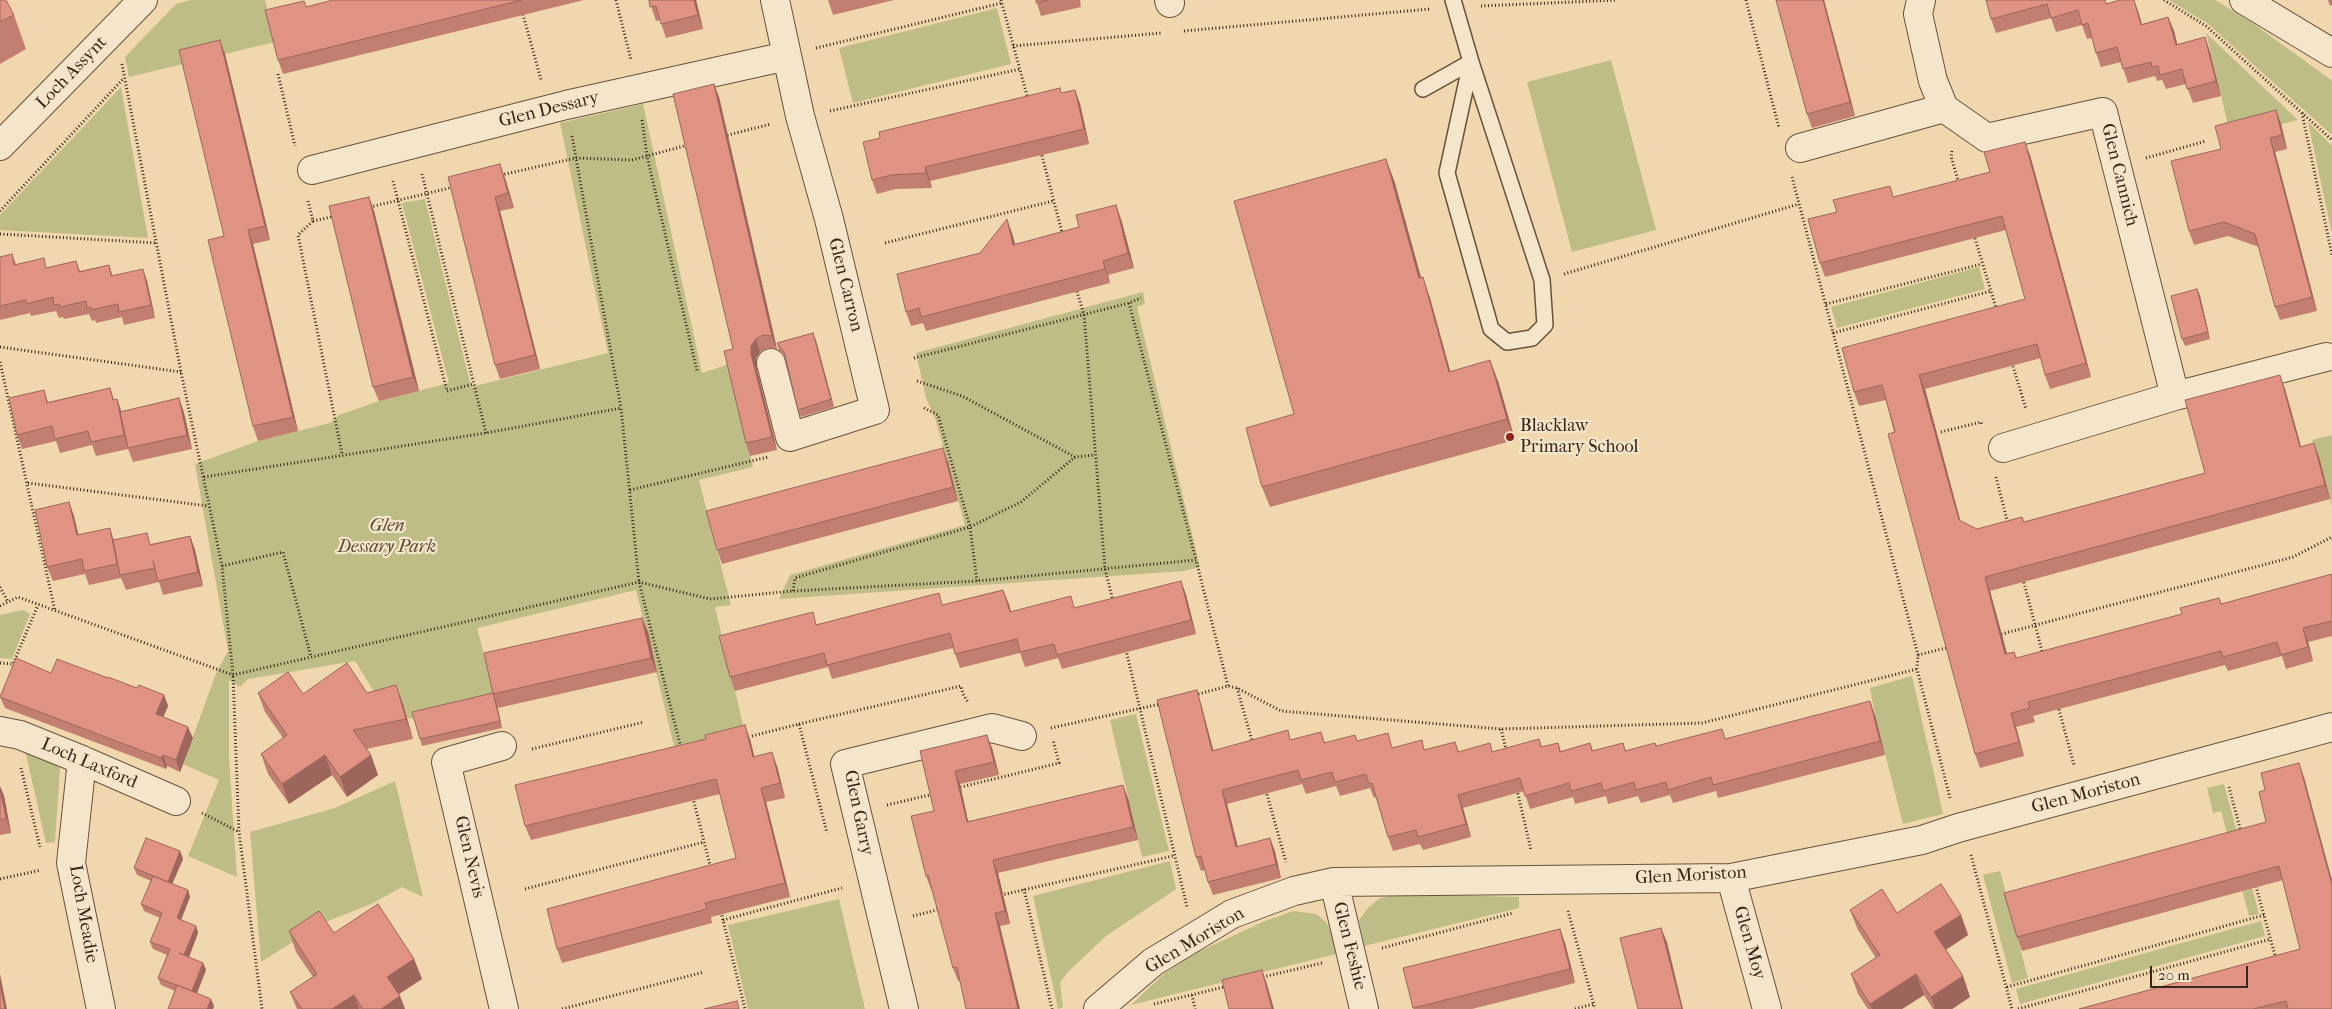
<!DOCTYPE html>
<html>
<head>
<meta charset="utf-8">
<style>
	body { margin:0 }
	#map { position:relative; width:2332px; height:1009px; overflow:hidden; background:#f0d7ad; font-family:"IM FELL French Canon",serif }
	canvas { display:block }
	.scale { position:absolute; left:2150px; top:966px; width:98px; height:22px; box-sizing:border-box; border:2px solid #392519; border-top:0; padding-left:6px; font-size:15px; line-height:18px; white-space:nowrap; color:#392519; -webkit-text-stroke:4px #f5e5ca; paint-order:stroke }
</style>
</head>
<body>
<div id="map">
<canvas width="2332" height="1009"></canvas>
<div class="scale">20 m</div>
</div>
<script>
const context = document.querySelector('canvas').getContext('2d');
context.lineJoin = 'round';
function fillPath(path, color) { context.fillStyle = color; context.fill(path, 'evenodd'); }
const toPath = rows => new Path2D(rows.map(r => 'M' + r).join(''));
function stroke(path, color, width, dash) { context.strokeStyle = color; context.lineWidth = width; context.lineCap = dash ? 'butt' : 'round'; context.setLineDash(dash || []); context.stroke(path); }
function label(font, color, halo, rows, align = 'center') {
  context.font = font + ' "IM FELL French Canon",serif'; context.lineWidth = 4.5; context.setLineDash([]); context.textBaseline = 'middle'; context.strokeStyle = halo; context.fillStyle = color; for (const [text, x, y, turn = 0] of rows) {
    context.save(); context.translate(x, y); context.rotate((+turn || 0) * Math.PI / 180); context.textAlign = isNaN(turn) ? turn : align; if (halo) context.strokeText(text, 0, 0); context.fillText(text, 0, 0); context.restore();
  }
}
fillPath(toPath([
	[191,0,265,0,275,42,129,77,125,57,176,4],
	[2169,0,2215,0,2251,22,2327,77,2332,81,2332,135,2207,23],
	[997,8,1011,64,853,103,839,48],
	[2206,33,2298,120,2231,137],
	[1611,60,1656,230,1572,252,1527,82],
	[121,87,148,238,0,230,0,215],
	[643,104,702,373,729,364,753,467,699,480,731,605,715,607,746,737,676,754,636,590,477,628,496,700,416,719,407,718,385,709,355,661,248,679,240,687,229,680,229,759,237,877,188,856,219,780,183,764,217,671,228,651,195,464,258,441,330,423,339,415,379,401,449,383,402,203,425,199,471,387,608,353,560,123],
	[2308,122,2332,146,2332,234],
	[1979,267,1985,289,1837,328,1831,307],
	[1143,292,1145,304,1137,307,1200,567,1184,571,779,599,790,575,965,525,935,418,926,398,916,353],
	[2332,435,2332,506,2312,440],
	[23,610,30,614,12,659,0,658,0,615],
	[1912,676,1943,814,1903,824,1875,715,1870,688],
	[1136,714,1169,851,1142,857,1110,720],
	[25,750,42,754,60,768,55,842,46,843],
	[395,781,423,897,402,887,371,904,321,924,261,962,250,832,335,808],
	[2224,784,2259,914,2249,916,2221,811,2213,813,2207,788],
	[1170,861,1176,889,1106,936,1067,973,1060,983,1063,1007,1058,1009,1033,896],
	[2000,871,2028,978,2012,983,1983,875],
	[1401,894,1519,897,1519,908,1364,946,1359,920,1367,909,1380,898],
	[839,899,865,1009,748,1009,728,925],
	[1293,911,1316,914,1326,922,1332,933,1336,954,1131,1005,1165,973,1196,953,1265,921],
	[2261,921,2265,936,2020,1004,2016,989]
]), '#bebd86');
const service = toPath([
	[1453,0,1471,62,1542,280,1545,325,1532,338,1507,342,1491,329,1447,173,1471,62],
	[1423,89,1471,62]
]);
const minor = toPath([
	[1169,0,1170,3],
	[1921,0,1918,14,1933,81,1944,108,1987,138,2103,112,2175,396],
	[0,146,143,0],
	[1800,148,1944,108],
	[312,170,566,105,787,56],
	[771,363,790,437,875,410,829,219,800,116,775,0],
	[2003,448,2175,396,2326,357],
	[0,731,20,735,82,760,176,801],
	[502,746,446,762,504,1009],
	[82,760,71,863,101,1009],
	[1731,878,1767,1009],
	[1334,882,1364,1009],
	[904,1009,845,764,992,728,1022,736],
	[1098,1009,1153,962,1232,914,1294,891,1334,882,1731,878,1922,840,1958,828,2332,727]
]);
const tertiary = toPath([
	[2244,0,2332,53]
]);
stroke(service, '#67523e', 18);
stroke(minor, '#67523e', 30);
stroke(tertiary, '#67523e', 30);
stroke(toPath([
	[616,0,631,60],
	[1001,0,1028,99],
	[1746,0,1779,128],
	[2164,0,2206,26,2332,140],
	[1481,6,1617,0],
	[522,11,541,80],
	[1184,31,1430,9],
	[1013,46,1161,33],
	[816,48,1002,3],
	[122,64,181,372,222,566,233,675,239,832,262,1009],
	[278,74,295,146],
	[830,111,1020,69],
	[2302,113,2332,255],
	[642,120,647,156,697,371],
	[572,136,621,408],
	[724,136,771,124],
	[1952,151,1951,156,1959,184],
	[1041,152,1063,236],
	[2146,158,2206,141],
	[422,174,486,433],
	[501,175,576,158,632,160,688,145],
	[1792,177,1918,655,1917,669,1950,798],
	[393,181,447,391,473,384],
	[308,201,313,221,298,235,342,454],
	[370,207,454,187],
	[0,211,124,78],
	[313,221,335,216],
	[0,234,157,243],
	[1974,235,1997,311],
	[885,243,1053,201],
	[1564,274,1799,204],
	[1076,288,1084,315,1105,569,1113,601],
	[1129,303,1196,560],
	[1826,304,1982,264],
	[1833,333,1991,291],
	[0,347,181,372],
	[914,358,1129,303,1141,298],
	[0,362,55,611],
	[2012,363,2026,409],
	[917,381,962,396,1075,457,1095,455],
	[924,408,938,415,970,527,977,581],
	[1941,432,1981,422,1982,425],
	[204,477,486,433,621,408,639,582,681,748],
	[1996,477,2008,524],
	[28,483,208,506],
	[630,490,768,457],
	[222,566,283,552,311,657],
	[2023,579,2043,655],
	[0,587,8,602],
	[793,591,795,578,970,527,1021,502,1075,457],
	[0,606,18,597,233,675,639,582,710,599,793,591,977,581,1196,560,1228,686],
	[1998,635,2293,557,2332,537],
	[1126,650,1187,907],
	[1918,655,1950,647],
	[0,663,13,664,38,605],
	[1237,688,1253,744],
	[1195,695,1228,686,1237,688,1281,711,1501,729,1702,723,1917,669],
	[2058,706,2074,765],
	[799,724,961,686,963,694,968,702],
	[1051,728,1160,704],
	[1501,729,1507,753],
	[752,736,799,724,827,833],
	[532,749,644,722],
	[21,768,40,847],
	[2229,787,2241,832],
	[957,788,1059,763,1053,740],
	[1517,790,1531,850],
	[1266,791,1286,862],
	[693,798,711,869],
	[887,805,934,794],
	[202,813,239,832],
	[1971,855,2012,1009],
	[0,879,41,870],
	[2255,883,2276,959],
	[525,889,704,842],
	[1024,889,1052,1009],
	[1001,895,1173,856],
	[1568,911,1595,1009],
	[721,912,745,1009],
	[913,916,941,909],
	[723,920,842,888],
	[1382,948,1513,913],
	[1263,977,1322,963],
	[2007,987,2264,915],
	[1192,995,1195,1009],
	[1154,1004,1228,986],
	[562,1009,704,972],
	[1575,1009,1593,1004],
	[2018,1009,2271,939]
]), '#392519', 3, [1, 2.5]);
stroke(service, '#f5e5ca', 15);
stroke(minor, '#f5e5ca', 28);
stroke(tertiary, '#f5e5ca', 28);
fillPath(toPath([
	[0,0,14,15,26,49,0,64],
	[333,0,584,0,283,74,278,60,306,7],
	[649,0,696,0,703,29,666,38,660,20,656,21],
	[828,0,894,0,833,15],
	[1036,0,1080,0,1081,7,1041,16],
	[1776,0,1824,0,1855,116,1812,128,1807,114],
	[1986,0,2107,3,2138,11,2142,24,2168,17,2174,31,2177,45,2205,37,2210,52,2221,96,2193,103,2186,84,2166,89,2162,80,2157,81,2155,76,2128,83,2121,62,2101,67,2096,53,2092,38,2087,39,2082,25,2056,32,2051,18,1996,33,1991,19],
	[2328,0,2332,0,2332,5,2330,6],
	[225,54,270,240,253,244,298,431,258,441,253,426,224,236],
	[714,84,719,97,777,349,768,348,760,352,756,358,756,366,777,450,750,456,746,443,733,349],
	[1075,90,1080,104,1089,144,930,181,932,188,896,189,877,194,872,180,1062,93],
	[2276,110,2281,124,2287,149,2275,152,2317,311,2280,320,2275,307,2259,247,2228,236,2194,245,2189,231,2221,149],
	[2030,155,2091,377,2050,389,2045,375,2041,358,1925,389,1960,521,1977,529,2022,517,2024,522,2205,473,2285,389,2301,447,2319,457,2330,499,1990,591,2007,654,2014,652,2017,658,2182,614,2219,598,2222,604,2332,574,2332,636,2308,642,2313,661,2286,669,2282,656,2228,671,2225,665,2033,716,2035,722,2016,727,2024,756,1980,768,1975,754,1886,400,1859,406,1854,392,2025,299,2006,230,1825,277,1820,263,1894,197,1990,172],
	[448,177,505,178,514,208,500,211,540,369,500,379,495,365],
	[1394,180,1421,278,1430,298,1450,371,1498,381,1515,440,1270,507,1262,487,1294,414],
	[369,197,374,211,419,391,379,401,373,387],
	[1121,219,1134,268,1108,275,1110,283,926,331,923,323,911,326,906,312,980,253,1012,233,1015,244],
	[12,254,16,264,47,268,76,261,80,271,109,265,113,276,147,281,155,318,124,325,122,317,96,323,95,320,92,321,89,314,64,319,63,317,59,318,56,311,31,316,30,313,0,320,0,257],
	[2197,289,2200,296,2210,339,2185,346,2182,339],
	[813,333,834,407,801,417,798,410,785,358,779,350,777,343],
	[110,388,114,400,117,399,121,412,179,398,184,413,192,449,133,462,128,449,96,456,92,445,60,453,56,441,22,449,17,435,44,390,48,402],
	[948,462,958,501,722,564,717,550],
	[69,502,74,516,78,535,110,528,114,540,151,544,190,536,195,550,203,586,163,595,159,582,126,590,121,578,89,585,85,574,53,581,47,567],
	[1181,581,1186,595,1196,634,1062,669,1058,658,1025,667,1020,653,960,668,953,648,832,679,828,667,735,691,730,677,818,624,943,605,1003,590,1011,612,1075,608],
	[642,618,648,632,657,672,498,708,497,705,502,728,422,746,420,739,493,693],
	[51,673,108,678,137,688,164,695,168,706,163,717,193,738,180,772,167,766,166,769,5,708,0,697],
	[258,693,303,694,367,693,403,704,413,739,366,749,371,755,378,775,347,797,332,775,289,804,268,774,261,754,283,738,265,712],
	[1201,704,1213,750,1291,740,1321,732,1325,743,1357,741,1393,748,1425,750,1455,742,1459,752,1493,752,1539,739,1542,747,1558,743,1561,751,1590,743,1593,751,1623,743,1626,751,1656,746,1726,739,1875,715,1885,755,1718,798,1716,791,1673,803,1670,795,1641,803,1638,796,1608,804,1606,796,1575,804,1573,797,1530,809,1524,791,1463,808,1471,837,1423,850,1420,844,1393,851,1388,837,1376,797,1374,798,1370,788,1340,796,1336,786,1306,794,1302,784,1227,804,1238,847,1270,838,1275,852,1281,878,1213,895,1208,882,1205,870,1201,871,1196,857],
	[750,739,754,756,777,766,785,798,766,802,790,897,711,917,712,923,562,963,557,949,736,858,720,794,531,840,525,826],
	[992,748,999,775,960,784,968,821,1128,798,1138,840,998,873,1010,924,1000,926,960,981,958,981,953,968,932,889,931,889,926,876,934,811,920,751],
	[2304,777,2332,1009,2079,1009,2300,949,2283,880,2022,951,2017,937,2266,822,2265,790],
	[0,786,4,796,11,833,0,835],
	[180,851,183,859,172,884,188,890,190,897,181,920,196,926,198,933,189,957,203,963,206,970,197,993,214,1006,213,1009,168,1009,175,991,161,985,158,978,167,955,153,949,150,942,160,918,144,911,141,904,151,881,137,875,134,868],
	[1850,910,1897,913,1961,915,1968,935,1946,950,1963,976,1970,997,1952,1009,1933,1009,1924,995,1902,1009,1868,1009,1858,994,1851,974,1876,958,1858,930],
	[1560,929,1565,943,1575,983,1472,1009,1414,1009,1413,1008],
	[289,931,334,933,414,959,422,979,399,994,405,1009,297,1009,290,992,313,977,296,952]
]), '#c17e71');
fillPath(toPath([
	[694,0,696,0,703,29,698,15],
	[1823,0,1824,0,1855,116,1850,102],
	[2134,0,2138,11,2146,39,2141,25],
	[2168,17,2174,31,2181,59,2176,45],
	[2205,37,2210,52,2221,96,2216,81],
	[220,40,225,54,270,240,265,226],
	[714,84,719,97,777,349,772,336],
	[1075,90,1080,104,1089,144,1084,129],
	[2276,110,2281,124,2287,149,2282,135],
	[2270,138,2275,152,2317,311,2312,297],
	[2025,142,2030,155,2091,377,2086,363],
	[1386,159,1394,180,1427,299,1419,278],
	[500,164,505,178,514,208,508,193],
	[925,167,930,181,932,188,926,173],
	[369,197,374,211,419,391,413,377],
	[495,197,500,211,540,369,535,355],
	[1116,205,1121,219,1134,268,1128,253],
	[1007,219,1012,233,1019,259,1013,245],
	[248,230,253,244,298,431,293,417],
	[1103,261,1108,275,1110,283,1105,269],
	[143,269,147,281,155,318,151,305],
	[1423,277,1430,298,1456,392,1449,372],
	[2197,289,2200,296,2210,339,2208,332],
	[813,333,816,340,834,407,831,399],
	[756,339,760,352,756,358,756,366,777,450,772,437,751,354,751,346],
	[1490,360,1498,381,1515,440,1507,419],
	[1919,375,1925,389,1964,534,1959,520],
	[2280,375,2285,389,2305,461,2300,447],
	[179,398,184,413,192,449,187,435],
	[117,399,122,413,129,449,124,435],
	[2314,443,2319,457,2330,499,2325,485],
	[943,448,948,462,958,501,953,487],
	[69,502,74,516,82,550,77,535],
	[190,536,195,550,203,586,198,572],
	[1985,577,1990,591,2011,668,2005,654],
	[1181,581,1186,595,1196,634,1191,620],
	[1003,590,1009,604,1015,626,1010,612],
	[642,618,648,632,657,672,651,658],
	[2303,628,2308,642,2313,661,2308,647],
	[396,685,403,704,413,739,406,719],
	[1197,690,1201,704,1217,764,1212,751],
	[164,695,168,706,160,725,156,714],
	[494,697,497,705,502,728,500,721],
	[1870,701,1875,715,1885,755,1880,741],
	[2011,713,2016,727,2024,756,2019,742],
	[745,725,750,739,758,771,753,757],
	[188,727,193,738,180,772,176,760],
	[987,735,992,748,999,775,994,762],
	[772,752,777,766,785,798,780,783],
	[163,755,167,766,166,769,161,758],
	[325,755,332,775,289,804,282,784],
	[371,755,378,775,347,797,340,777],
	[2299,763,2304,777,2332,880,2332,885],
	[955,771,960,784,971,835,967,822],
	[1123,785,1128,798,1138,840,1133,827],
	[0,786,4,796,11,833,6,818],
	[761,788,766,802,790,897,785,883],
	[1222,790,1227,804,1241,860,1236,847],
	[1458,795,1463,808,1471,837,1466,824],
	[1270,838,1275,852,1281,878,1276,864],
	[180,851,183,859,170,889,168,882],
	[993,860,998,873,1010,924,1005,911],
	[188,890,190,897,179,925,177,918],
	[995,913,1000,926,1020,1009,1018,1009],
	[1961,915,1968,935,1942,952,1934,932],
	[196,926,198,933,187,962,184,955],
	[1661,928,1667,942,1683,1009,1682,1009],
	[1560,929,1565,943,1575,983,1570,969],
	[414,959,422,979,394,997,387,977],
	[203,963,206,970,195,998,192,991],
	[1262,970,1267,984,1274,1009,1272,1009],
	[0,974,7,1009,5,1009,0,984],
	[1916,974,1924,995,1902,1009,1872,1009,1870,1004],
	[1963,976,1970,997,1952,1009,1935,1009,1931,997],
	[354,995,359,1009,332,1009],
	[400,996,405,1009,381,1009],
	[211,999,214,1006,213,1009,207,1009]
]), '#9d665c');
const building = toPath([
	[0,0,6,0,14,15,0,22,0,0],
	[333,0,522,0,278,60,265,10,304,1,306,7,333,0],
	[649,0,694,0,698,15,661,24,656,6,650,7,649,0],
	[1036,0,1048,0,1036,3,1036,0],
	[1776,0,1823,0,1850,102,1807,114,1776,0],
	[1986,0,2105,0,2106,4,2120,0,2134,0,2141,25,2168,17,2176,45,2205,37,2216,81,2187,89,2182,69,2160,75,2158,66,2152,67,2151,62,2123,69,2117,47,2096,53,2088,23,2082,25,2078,10,2051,18,2047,4,1991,19,1986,0],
	[220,40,265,226,248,230,293,417,253,426,208,240,224,236,179,50,220,40],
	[714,84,772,336,763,335,756,339,751,346,751,354,772,437,746,443,724,351,733,349,673,94,714,84],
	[1060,88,1061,93,1075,90,1084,129,925,167,926,173,891,175,872,180,863,142,880,138,879,132,1060,88],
	[2276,110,2282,135,2270,138,2312,297,2275,307,2255,234,2224,222,2189,231,2171,161,2221,149,2215,126,2276,110],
	[2025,142,2086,363,2045,375,2037,344,1919,375,1959,520,1977,529,2022,517,2024,522,2205,473,2185,400,2280,375,2300,447,2314,443,2325,485,1985,577,2005,654,2014,652,2016,658,2182,614,2180,608,2219,598,2221,604,2332,574,2332,621,2303,628,2308,647,2281,655,2277,642,2223,657,2221,651,2028,702,2030,708,2011,713,2019,742,1975,754,1888,434,1895,432,1882,385,1854,392,1842,348,2025,299,2002,216,1820,263,1808,219,1837,212,1833,200,1890,186,1893,197,1990,172,1984,152,2025,142],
	[1386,159,1419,278,1423,277,1449,372,1490,360,1507,419,1262,487,1246,428,1294,414,1234,201,1386,159],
	[500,164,508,193,495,197,535,355,495,365,448,177,500,164],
	[369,197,413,377,373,387,329,206,369,197],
	[1116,205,1128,253,1103,261,1105,269,921,317,919,308,906,312,897,274,980,253,1007,219,1013,245,1079,227,1076,215,1116,205],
	[12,254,14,265,44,258,46,268,76,261,79,272,109,265,111,276,143,269,151,305,119,312,118,304,91,310,91,307,87,308,86,301,60,307,59,304,54,305,53,297,26,304,26,300,0,306,0,257,12,254],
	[2197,289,2208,332,2182,339,2171,296,2197,289],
	[813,333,831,399,798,410,784,352,777,343,813,333],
	[110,388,113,400,117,399,124,435,91,442,88,431,55,439,52,426,17,435,9,398,44,390,47,403,110,388],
	[179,398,187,435,128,448,120,412,179,398],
	[943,448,953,487,717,550,706,511,943,448],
	[69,502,77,535,110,528,117,564,84,571,82,559,47,567,35,510,69,502],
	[147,533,150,545,190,536,198,572,158,581,153,561,155,568,120,575,113,540,147,533],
	[1181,581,1191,620,1057,655,1054,644,1020,652,1017,639,955,654,950,633,827,665,824,653,730,677,719,636,813,612,816,625,939,593,942,605,1003,590,1010,612,1071,596,1074,608,1181,581],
	[642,618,651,658,493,694,484,653,642,618],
	[16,658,51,673,57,659,108,678,108,677,137,688,139,685,164,695,156,714,188,727,176,760,163,755,161,758,0,697,16,658],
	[347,663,367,693,396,685,406,719,353,730,371,755,340,777,325,755,282,784,261,754,287,735,258,693,288,672,303,694,347,663],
	[1197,690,1212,751,1288,730,1290,740,1321,732,1324,743,1355,735,1357,741,1388,733,1392,748,1422,740,1424,750,1455,742,1458,752,1490,743,1492,752,1539,739,1541,747,1558,743,1560,752,1590,743,1592,751,1623,743,1625,751,1655,743,1656,746,1722,729,1725,739,1870,701,1880,741,1713,785,1711,777,1668,790,1666,782,1636,790,1634,782,1603,791,1601,783,1571,791,1569,783,1525,796,1520,778,1458,795,1466,824,1418,837,1416,830,1388,837,1372,783,1369,784,1366,774,1335,782,1332,772,1301,780,1298,770,1222,790,1236,847,1270,838,1276,864,1208,882,1201,856,1196,857,1157,700,1197,690],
	[493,693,500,721,420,739,412,712,493,693],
	[745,725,753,757,772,752,780,783,761,788,785,883,705,903,707,909,557,949,547,909,736,858,716,779,525,826,515,785,706,739,705,735,745,725],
	[987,735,994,762,955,771,967,822,1123,785,1133,827,993,860,1005,911,995,913,1018,1009,966,1009,957,967,953,968,928,875,926,876,911,816,934,811,920,751,987,735],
	[2299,763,2332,885,2332,1009,2288,1009,2286,1001,2253,1009,2079,1009,2300,949,2279,866,2017,937,2004,893,2266,822,2259,792,2265,790,2261,773,2299,763],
	[0,789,6,818,0,820,0,789],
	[146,838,180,851,168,882,134,868,146,838],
	[153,876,188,890,177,918,196,926,184,955,179,953,203,963,192,991,158,978,170,949,150,942,162,913,141,904,153,876],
	[1941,884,1961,915,1934,932,1963,976,1931,997,1916,974,1870,1004,1851,974,1880,955,1850,910,1882,889,1897,913,1941,884],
	[378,904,414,959,387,977,400,996,381,1009,363,1009,354,995,332,1009,302,1009,290,992,317,974,289,931,319,911,334,933,378,904],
	[1661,928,1682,1009,1638,1009,1620,938,1661,928],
	[1560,929,1570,969,1413,1008,1403,968,1560,929],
	[1262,970,1272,1009,1229,1009,1222,980,1262,970],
	[0,984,5,1009,0,1009,0,984],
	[177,985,211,999,207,1009,168,1009,177,985],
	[737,1001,739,1009,704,1009,737,1001]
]);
fillPath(building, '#e09283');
stroke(building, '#9d665c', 1);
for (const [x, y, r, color] of [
	[1510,437,5,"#8f2418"]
]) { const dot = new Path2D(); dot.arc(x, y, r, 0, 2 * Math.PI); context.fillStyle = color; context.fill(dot); stroke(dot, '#f5e5ca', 2); }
label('18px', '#392519', '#f5e5ca', [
	["Loch Assynt",72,73,-46],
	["Glen Dessary",549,110,-14],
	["Glen Cannich",2119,175,76],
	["Glen Carron",845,285,76],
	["Loch Laxford",89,764,23],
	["Glen Moriston",2086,794,-15],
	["Glen Garry",858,813,78],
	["Glen Nevis",469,857,77],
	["Glen Moriston",1691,876,-3],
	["Loch Meadie",83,914,80],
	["Glen Moriston",1195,941,-31],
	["Glen Moy",1749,943,74],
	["Glen Feshie",1349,946,76]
]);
label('18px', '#392519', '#f5e5ca', [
	["Blacklaw",1520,427],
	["Primary School",1520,448]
], 'left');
label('italic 18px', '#5a4b34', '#f5e5ca', [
	["Glen",387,527],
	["Dessary Park",387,548]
]);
</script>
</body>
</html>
